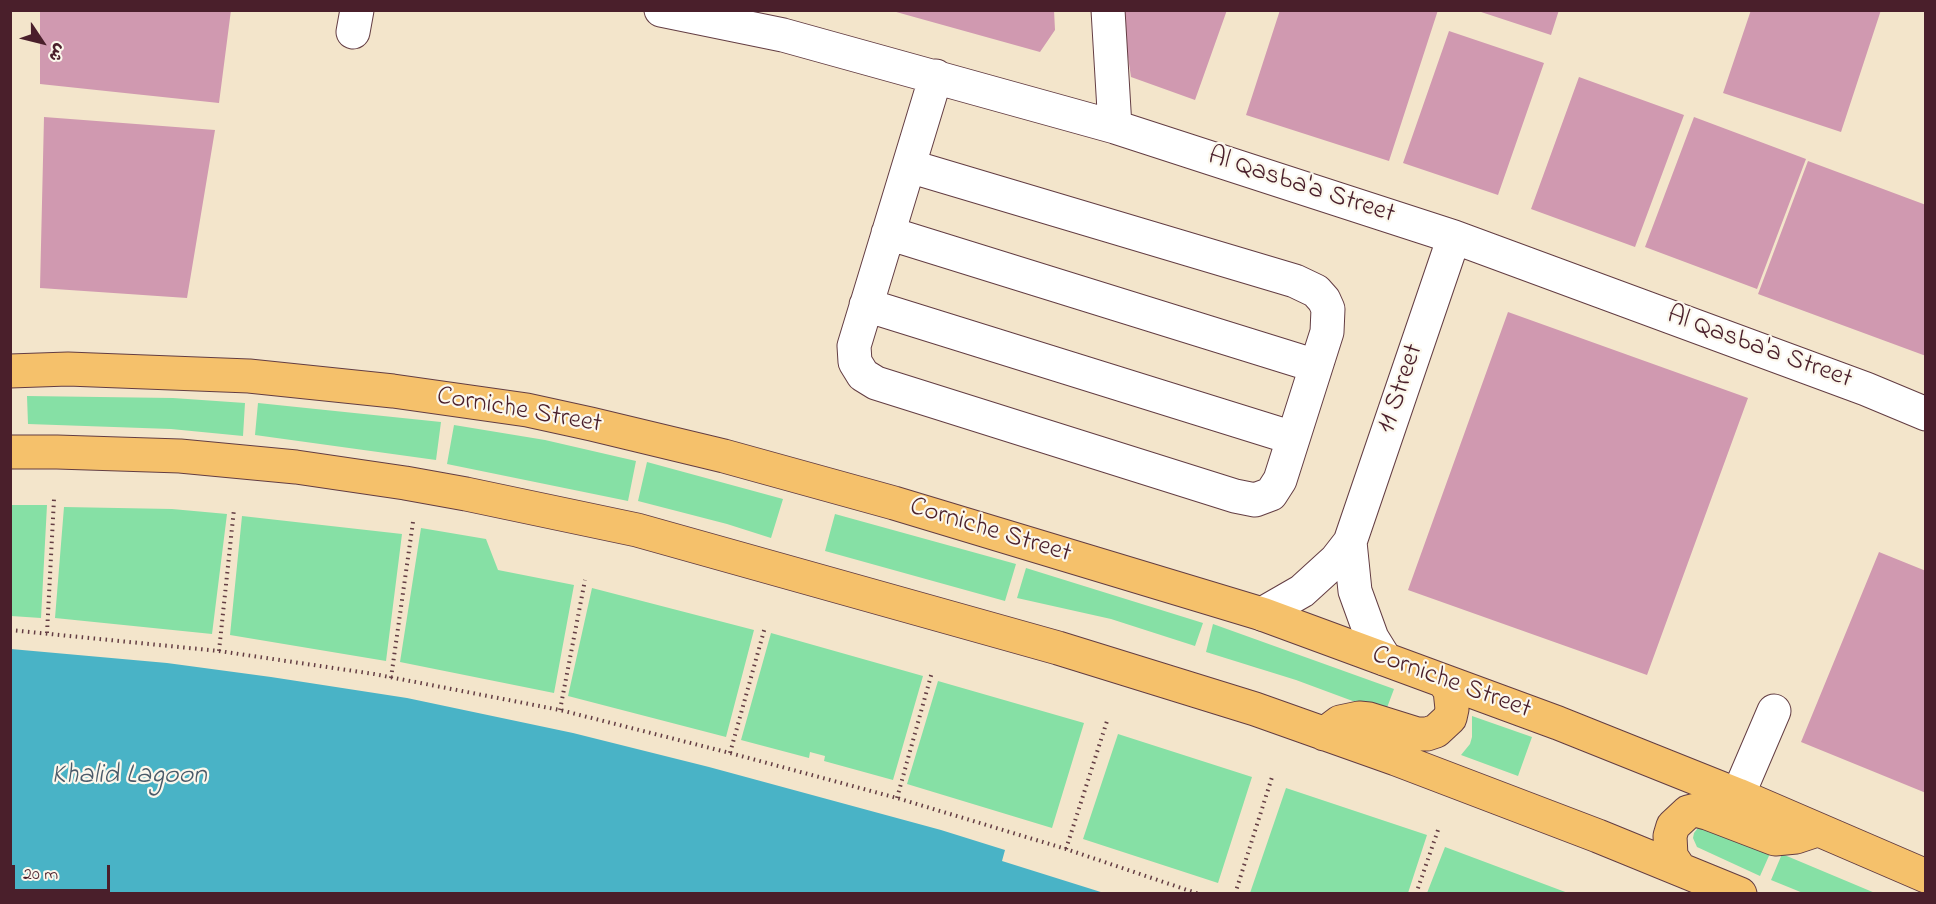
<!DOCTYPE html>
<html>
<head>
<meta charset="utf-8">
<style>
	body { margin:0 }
	#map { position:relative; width:1936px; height:904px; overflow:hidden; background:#f3e5cb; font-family:"Indie Flower","Playpen Sans Arabic",sans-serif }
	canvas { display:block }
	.frame { position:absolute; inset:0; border:12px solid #4a1f2b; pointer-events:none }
	.north { position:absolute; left:12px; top:12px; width:60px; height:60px; -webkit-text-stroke:4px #fbf7ec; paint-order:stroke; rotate:125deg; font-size:16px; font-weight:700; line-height:24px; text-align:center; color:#4a1f2b }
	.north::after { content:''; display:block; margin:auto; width:21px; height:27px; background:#4a1f2b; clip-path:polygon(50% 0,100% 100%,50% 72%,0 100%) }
	.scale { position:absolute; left:12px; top:865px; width:98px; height:27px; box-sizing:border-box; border:3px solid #4a1f2b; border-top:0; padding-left:8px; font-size:18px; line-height:21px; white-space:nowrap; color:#4a1f2b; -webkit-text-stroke:4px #fbf7ec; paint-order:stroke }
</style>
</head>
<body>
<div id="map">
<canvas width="1936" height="904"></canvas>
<div class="frame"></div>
<div class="north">ش</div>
<div class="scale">20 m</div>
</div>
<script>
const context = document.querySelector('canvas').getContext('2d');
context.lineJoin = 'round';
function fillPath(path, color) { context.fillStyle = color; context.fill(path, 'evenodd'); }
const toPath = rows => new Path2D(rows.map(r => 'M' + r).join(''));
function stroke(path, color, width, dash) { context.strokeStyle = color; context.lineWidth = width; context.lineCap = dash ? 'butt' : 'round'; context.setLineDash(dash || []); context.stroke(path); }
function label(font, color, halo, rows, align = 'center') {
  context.font = font + ' "Indie Flower",sans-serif'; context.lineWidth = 4.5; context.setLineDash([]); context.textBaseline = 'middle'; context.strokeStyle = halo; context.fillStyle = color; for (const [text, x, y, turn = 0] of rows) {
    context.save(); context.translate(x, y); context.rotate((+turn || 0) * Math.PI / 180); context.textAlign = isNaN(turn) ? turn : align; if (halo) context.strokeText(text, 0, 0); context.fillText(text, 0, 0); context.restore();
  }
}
fillPath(toPath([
	[27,396,173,398,245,403,243,436,171,429,28,424],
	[258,403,441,422,436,460,255,435],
	[454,425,545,440,636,461,628,501,447,464],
	[647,462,783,499,771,538,727,524,638,501],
	[10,505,47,505,41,618,11,616],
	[64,507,172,509,227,514,212,634,55,618],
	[835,514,1016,564,1005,601,825,551],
	[242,516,402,534,386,661,230,635],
	[421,528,486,539,498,570,574,585,554,693,400,662],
	[1026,568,1203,623,1195,646,1111,619,1017,598],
	[592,588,754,630,726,737,568,696],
	[1213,624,1394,689,1385,713,1296,680,1206,652],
	[771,633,923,676,893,780,824,761,825,756,810,752,809,758,741,740],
	[938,681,1084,723,1052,828,907,784],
	[1472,716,1532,737,1518,776,1461,755,1470,744,1472,737],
	[1118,734,1252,777,1218,883,1083,839],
	[1286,788,1427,835,1408,893,1250,893],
	[1701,824,1772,849,1760,876,1697,847,1693,838,1694,833],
	[1445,847,1568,893,1427,893],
	[1782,854,1875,893,1803,893,1771,880]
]), '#86e0a5');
fillPath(toPath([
	[11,649,167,663,271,677,407,698,573,733,709,767,941,830,1005,850,1002,861,1104,893,11,893]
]), '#49b3c6');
fillPath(toPath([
	[40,10,231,10,219,103,40,84],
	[889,10,1054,10,1055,30,1040,52],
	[1121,10,1227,10,1195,100,1131,77],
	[1280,10,1438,10,1389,161,1246,115],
	[1475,10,1559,10,1551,35],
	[1751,10,1881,10,1841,132,1723,93],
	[1449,31,1544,63,1498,195,1403,163],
	[1579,77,1684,115,1635,247,1531,209],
	[44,117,215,130,187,298,40,288],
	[1694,117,1806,159,1757,289,1645,247],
	[1808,161,1926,205,1926,356,1758,294],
	[1508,312,1748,398,1647,675,1408,590],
	[1879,552,1926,571,1926,793,1801,742]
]), '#d099b0');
const minor = toPath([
	[661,10,783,35,1115,127,1454,237,1866,389,1926,414],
	[1108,10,1115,127],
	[353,32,357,10],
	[909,166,1295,281,1316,291,1324,300,1328,309,1327,332,1280,480,1271,494,1255,500,1235,496,876,383,863,375,855,362,854,346,936,76],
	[888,233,1316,366],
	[866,305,1293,438],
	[1350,542,1355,591,1372,638,1385,659],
	[1262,614,1302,591,1336,560,1350,542,1454,237],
	[1738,795,1774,711]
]);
const major = toPath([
	[10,371,68,369,249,376,393,391,527,410,591,424,724,456,894,503,1262,614,1558,723,1738,795,1926,876],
	[10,452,57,452,180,456,296,467,405,483,466,494,637,530,1058,648,1255,709,1396,759,1598,836,1740,894],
	[1324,734,1340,722,1359,718,1369,719,1417,734,1427,734,1436,731,1450,718,1452,709,1450,690,1443,681],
	[1679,868,1671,856,1670,836,1673,826,1688,812,1696,810,1707,813,1775,839,1796,837,1817,830]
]);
stroke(minor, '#633d43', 35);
stroke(major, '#633d43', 35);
stroke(toPath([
	[10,630,219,651,374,674,560,710,730,753,897,798,1066,849,1199,894],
	[47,633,54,499],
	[219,651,234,509],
	[391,678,413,522],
	[560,710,585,580],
	[730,753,765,627],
	[897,798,932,672],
	[1066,849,1107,721],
	[1235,894,1273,774],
	[1416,894,1438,830],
	[1603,894,1604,891]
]), '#633d43', 4, [1.5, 4.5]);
stroke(minor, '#fff', 33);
stroke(major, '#f5c16b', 33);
label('27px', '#4a1f2b', '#fbf7ec', [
	["Al Qasba'a Street",1301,187,18],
	["Al Qasba'a Street",1759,349,20],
	["11 Street",1402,389,-71],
	["Corniche Street",519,412,10],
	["Corniche Street",990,532,17],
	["Corniche Street",1451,684,20]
]);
label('italic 28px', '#4a5a69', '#fbf7ec', [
	["Khalid Lagoon",129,777]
]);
</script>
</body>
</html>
